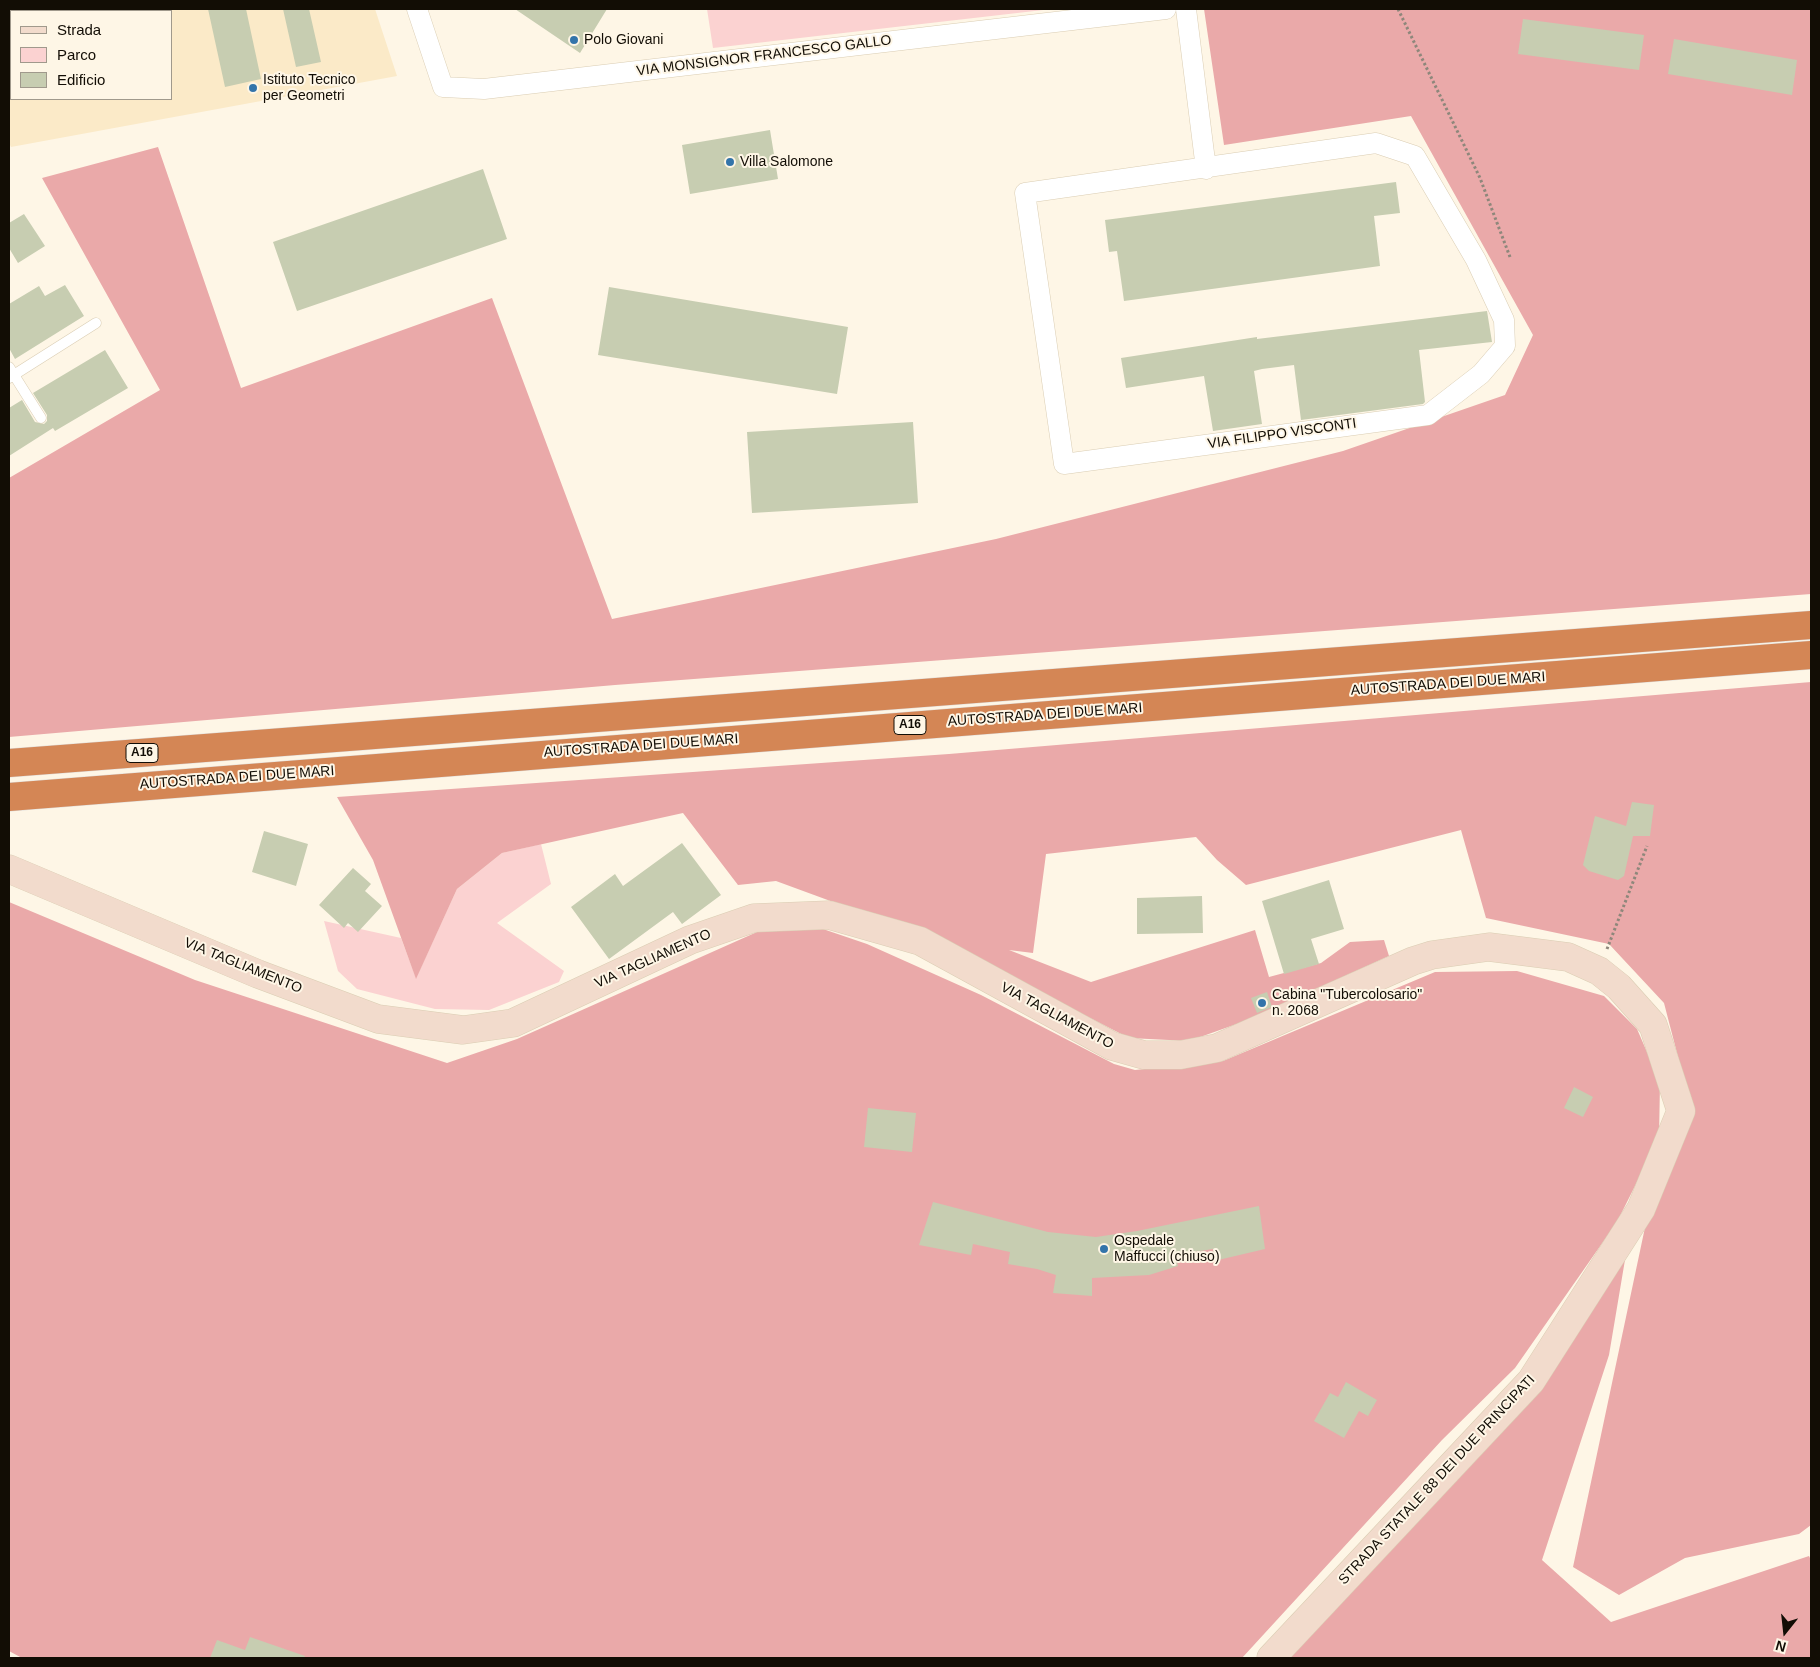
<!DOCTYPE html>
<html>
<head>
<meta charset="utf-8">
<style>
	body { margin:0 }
	#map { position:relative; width:1820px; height:1667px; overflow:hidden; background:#fef6e6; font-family:Helvetica,sans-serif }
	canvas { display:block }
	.frame { position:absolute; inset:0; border:10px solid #120d05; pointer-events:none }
	.legend { position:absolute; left:10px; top:10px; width:162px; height:90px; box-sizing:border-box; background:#fef6e6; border:1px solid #a0998c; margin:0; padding:6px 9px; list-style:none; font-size:15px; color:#120d05 }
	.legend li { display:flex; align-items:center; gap:10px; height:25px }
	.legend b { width:25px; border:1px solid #a0998c }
	.north { position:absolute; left:1760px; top:1607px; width:50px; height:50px; -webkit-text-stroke:4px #fef6e6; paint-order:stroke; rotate:196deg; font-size:14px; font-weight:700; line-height:20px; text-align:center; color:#120d05 }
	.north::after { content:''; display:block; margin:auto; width:18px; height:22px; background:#120d05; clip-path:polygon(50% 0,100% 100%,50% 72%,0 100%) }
</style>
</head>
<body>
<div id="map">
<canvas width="1820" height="1667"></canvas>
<div class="frame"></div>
<ul class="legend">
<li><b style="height:6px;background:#f2dbcc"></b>Strada</li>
<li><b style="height:14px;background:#fbd2d1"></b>Parco</li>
<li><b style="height:14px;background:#c7cdb1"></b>Edificio</li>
</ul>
<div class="north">N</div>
</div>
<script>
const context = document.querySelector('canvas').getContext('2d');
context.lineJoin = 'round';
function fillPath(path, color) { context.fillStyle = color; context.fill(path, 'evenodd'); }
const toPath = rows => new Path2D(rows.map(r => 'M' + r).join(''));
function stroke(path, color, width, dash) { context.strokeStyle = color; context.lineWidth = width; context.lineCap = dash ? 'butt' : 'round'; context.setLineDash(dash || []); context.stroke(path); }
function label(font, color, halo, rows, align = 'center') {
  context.font = font + ' Helvetica,sans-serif'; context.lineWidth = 4; context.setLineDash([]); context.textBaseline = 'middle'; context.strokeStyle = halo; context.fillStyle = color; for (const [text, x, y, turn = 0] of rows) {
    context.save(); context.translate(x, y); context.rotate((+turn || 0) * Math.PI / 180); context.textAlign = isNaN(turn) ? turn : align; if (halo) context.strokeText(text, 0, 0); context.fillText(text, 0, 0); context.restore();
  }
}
fillPath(toPath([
	[9,9,375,9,397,76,11,147,9,143],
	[11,11,171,11,171,99,11,99]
]), '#fbeac8');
fillPath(toPath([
	[707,9,1052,9,713,48],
	[541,844,551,884,497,923,564,971,559,982,489,1010,435,1009,357,989,338,971,324,921,401,938,416,978,457,889,502,853]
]), '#fbd2d1');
fillPath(toPath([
	[1204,9,1811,9,1811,594,615,685,9,737,9,478,160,390,42,178,158,147,241,388,492,298,612,619,996,539,1343,451,1505,395,1533,335,1411,116,1224,145],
	[1811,682,1811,1525,1799,1534,1685,1558,1619,1595,1573,1567,1647,1218,1691,1107,1664,1003,1609,944,1486,918,1461,830,1246,885,1217,860,1196,837,1046,854,1033,953,1009,950,1091,982,1255,930,1269,977,1321,963,1350,942,1384,940,1389,956,1248,1020,1189,1041,1129,1038,942,942,776,881,738,885,683,813,502,853,457,889,416,979,373,860,337,797,949,754],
	[9,902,195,980,447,1063,517,1039,757,932,820,928,867,944,981,995,1114,1064,1135,1070,1223,1061,1435,972,1517,971,1604,996,1637,1029,1660,1082,1659,1138,1617,1222,1515,1368,1442,1440,1242,1658,22,1658,9,1651],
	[1629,1236,1609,1355,1542,1560,1611,1622,1809,1556,1811,1560,1811,1658,1282,1658,1550,1368]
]), '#eaa9a9');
fillPath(toPath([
	[208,9,246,9,261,79,225,87],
	[283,9,309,9,321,62,296,67],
	[515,9,607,9,580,53],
	[1523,19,1644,35,1639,70,1518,54],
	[1674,39,1797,60,1792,95,1668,74],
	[770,130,778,179,690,194,682,145],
	[483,169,507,239,297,311,273,242],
	[1396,182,1400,213,1374,216,1380,266,1124,301,1117,251,1109,252,1105,220],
	[24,214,45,246,18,263,9,248,9,223],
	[65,285,84,316,15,359,9,348,9,304,39,286,45,296],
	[609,287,848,327,837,394,598,355],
	[1487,311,1492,342,1419,350,1425,402,1423,404,1301,420,1294,365,1262,369,1254,371,1262,424,1213,431,1204,376,1126,388,1121,358,1257,337,1257,339],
	[105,350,128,388,55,431,53,428,9,456,9,408,22,400,35,422,44,424,47,421,47,415,33,393],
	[913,422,918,503,752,513,747,432],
	[1632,802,1654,805,1650,836,1633,836,1624,876,1618,880,1589,871,1583,865,1595,816,1626,826],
	[264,831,308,844,296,886,252,872],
	[682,843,721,895,682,924,673,912,609,959,571,907,615,874,623,886],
	[353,868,371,884,365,891,382,906,358,932,348,923,344,928,319,905],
	[1329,880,1344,929,1311,939,1319,964,1284,974,1262,901],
	[1202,896,1203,933,1137,934,1137,898],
	[1267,992,1272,1007,1257,1013,1251,998],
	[1574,1087,1593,1097,1583,1117,1564,1108],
	[868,1108,916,1113,912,1152,864,1147],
	[933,1202,1048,1232,1096,1237,1137,1231,1259,1206,1265,1249,1214,1261,1213,1249,1175,1255,1178,1266,1149,1275,1092,1278,1092,1296,1053,1293,1056,1275,1037,1269,1008,1264,1010,1252,973,1244,971,1255,919,1245],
	[1346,1382,1377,1400,1368,1416,1359,1411,1344,1438,1314,1421,1330,1393,1338,1397],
	[250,1637,305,1656,304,1658,210,1658,217,1640,245,1650]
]), '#c7cdb1');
const service = toPath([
	[9,367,41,418],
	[9,378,96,323]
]);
const minor = toPath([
	[417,9,443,87,484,89,1166,9],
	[1186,9,1206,169],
	[1376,143,1415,156,1476,260,1504,320,1505,346,1481,374,1428,415,1064,464,1025,193,1376,143]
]);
const secondary = toPath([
	[9,869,258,974,378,1019,463,1030,513,1023,690,940,754,918,829,915,920,941,1112,1046,1144,1055,1180,1055,1217,1048,1413,961,1432,955,1489,947,1568,957,1599,971,1619,987,1653,1025,1681,1111,1641,1209,1531,1381,1271,1658]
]);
const motorway = toPath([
	[9,763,1811,625],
	[9,797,1811,655]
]);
stroke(service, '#dacdb3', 11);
stroke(minor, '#dacdb3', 21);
stroke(secondary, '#dacdb3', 29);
stroke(motorway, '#dedddc', 29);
stroke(toPath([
	[1398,9,1480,178,1510,257],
	[1607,949,1647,846]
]), '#8e877b', 3, [2.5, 2.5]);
stroke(service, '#fff', 10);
stroke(minor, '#fff', 20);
stroke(secondary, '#f2dbcc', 28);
stroke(motorway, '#d48655', 28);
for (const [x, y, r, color] of [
	[574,40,5,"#3374aa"],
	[253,88,5,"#3374aa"],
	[730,162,5,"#3374aa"],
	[1262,1003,5,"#3374aa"],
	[1104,1249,5,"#3374aa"]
]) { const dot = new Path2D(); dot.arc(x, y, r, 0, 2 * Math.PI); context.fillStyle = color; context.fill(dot); stroke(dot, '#fef6e6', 2); }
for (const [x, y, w] of [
	[910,725,32],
	[142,753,32]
]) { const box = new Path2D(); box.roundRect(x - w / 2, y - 9.5, w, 19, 4); context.fillStyle = '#fef6e6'; context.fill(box); stroke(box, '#120d05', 1); }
label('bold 12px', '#120d05', null, [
	["A16",910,725],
	["A16",142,753]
]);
label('14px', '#120d05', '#fef6e6', [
	["Polo Giovani",584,40],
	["Istituto Tecnico",263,80],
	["per Geometri",263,96],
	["Villa Salomone",740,162],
	["Cabina \"Tubercolosario\"",1272,995],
	["n. 2068",1272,1011],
	["Ospedale",1114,1241],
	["Maffucci (chiuso)",1114,1257]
], 'left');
label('14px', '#120d05', '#fef6e6', [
	["VIA MONSIGNOR FRANCESCO GALLO",764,56,-7],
	["VIA FILIPPO VISCONTI",1282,434,-8],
	["AUTOSTRADA DEI DUE MARI",1448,684,-4],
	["AUTOSTRADA DEI DUE MARI",1045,715,-4],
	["AUTOSTRADA DEI DUE MARI",641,746,-4],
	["AUTOSTRADA DEI DUE MARI",237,778,-4],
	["VIA TAGLIAMENTO",653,959,-24],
	["VIA TAGLIAMENTO",243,966,22],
	["VIA TAGLIAMENTO",1057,1016,28],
	["STRADA STATALE 88 DEI DUE PRINCIPATI",1437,1480,-47]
]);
</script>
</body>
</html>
